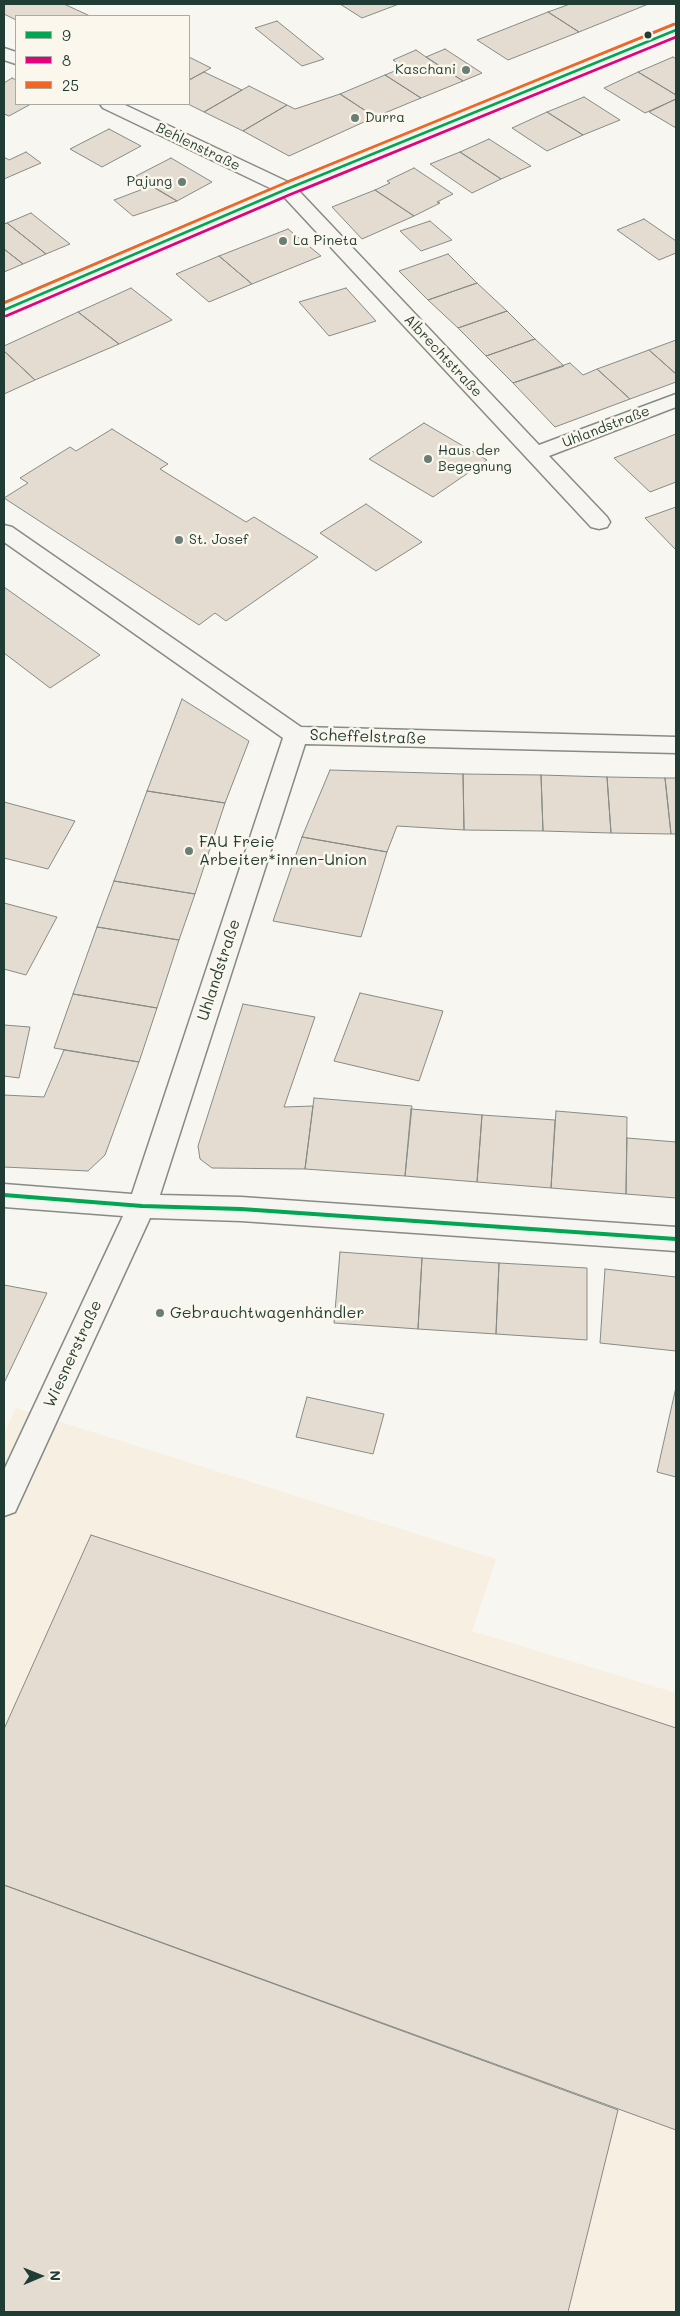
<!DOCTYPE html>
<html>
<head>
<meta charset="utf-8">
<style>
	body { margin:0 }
	#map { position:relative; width:680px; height:2316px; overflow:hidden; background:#f8f6f0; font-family:Mali,sans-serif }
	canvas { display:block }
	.frame { position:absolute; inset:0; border:5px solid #1f3d34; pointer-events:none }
	.legend { position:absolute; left:15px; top:15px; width:175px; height:90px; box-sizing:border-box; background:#fbf7ec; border:1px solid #a3ada2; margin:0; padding:6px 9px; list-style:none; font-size:15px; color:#1f3d34 }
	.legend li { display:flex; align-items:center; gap:10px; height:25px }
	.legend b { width:25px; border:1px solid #a3ada2 }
	.north { position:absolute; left:15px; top:2251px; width:50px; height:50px; -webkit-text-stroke:4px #fbf7ec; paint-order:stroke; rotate:89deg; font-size:14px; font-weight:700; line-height:20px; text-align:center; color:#1f3d34 }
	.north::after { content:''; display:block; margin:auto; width:18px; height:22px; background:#1f3d34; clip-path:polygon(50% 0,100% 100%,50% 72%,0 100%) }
</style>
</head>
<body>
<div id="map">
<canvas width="680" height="2316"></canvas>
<div class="frame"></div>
<ul class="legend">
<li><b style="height:6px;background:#00a651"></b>9</li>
<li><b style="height:6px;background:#e5007d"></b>8</li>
<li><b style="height:6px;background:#f26522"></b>25</li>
</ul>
<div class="north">N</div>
</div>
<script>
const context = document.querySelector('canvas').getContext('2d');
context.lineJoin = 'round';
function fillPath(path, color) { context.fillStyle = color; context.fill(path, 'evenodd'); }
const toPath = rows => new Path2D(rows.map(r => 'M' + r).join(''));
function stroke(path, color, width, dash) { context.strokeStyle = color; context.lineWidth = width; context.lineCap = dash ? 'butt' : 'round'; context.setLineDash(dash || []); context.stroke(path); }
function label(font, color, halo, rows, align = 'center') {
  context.font = font + ' Mali,sans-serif'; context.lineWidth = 5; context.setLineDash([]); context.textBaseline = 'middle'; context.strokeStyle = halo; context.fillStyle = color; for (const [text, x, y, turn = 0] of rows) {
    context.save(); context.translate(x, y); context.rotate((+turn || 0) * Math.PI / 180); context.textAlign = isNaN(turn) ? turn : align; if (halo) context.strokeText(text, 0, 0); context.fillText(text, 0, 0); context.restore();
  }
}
fillPath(toPath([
	[16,1408,496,1559,472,1631,676,1693,676,2312,4,2312,4,1434]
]), '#f7efe1');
const building = toPath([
	[4,4,64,4,90,16,16,16,16,20,4,14,4,4],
	[340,4,399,4,362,18,340,4],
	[570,4,643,4,646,5,579,32,548,12,570,4],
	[548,12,579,32,508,60,477,40,548,12],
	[277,21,324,59,302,66,255,28,277,21],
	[445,49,482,73,463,81,426,57,445,49],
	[416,50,426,57,463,81,421,98,385,75,404,67,393,60,416,50],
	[189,57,211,68,189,80,189,57],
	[673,57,676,59,676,95,638,72,673,57],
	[204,72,242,90,204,112,188,104,189,80,204,72],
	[638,72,676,95,676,99,645,113,604,88,638,72],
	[385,75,421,98,375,117,340,94,385,75],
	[12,78,16,80,16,104,31,104,9,116,4,114,4,83,12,78],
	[249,86,287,105,243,131,204,112,249,86],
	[340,94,375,117,289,156,243,131,287,105,295,109,340,94],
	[584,97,620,120,583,135,547,112,584,97],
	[676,99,676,128,649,112,676,99],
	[547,112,583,135,547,151,512,128,547,112],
	[109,129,141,146,102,167,70,149,109,129],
	[489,139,531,166,501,179,460,152,489,139],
	[26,152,41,163,4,179,4,157,9,160,26,152],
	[460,152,501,179,472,193,430,164,460,152],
	[171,158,212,182,177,201,136,176,171,158],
	[414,168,453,194,437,202,440,203,414,216,375,190,390,183,387,181,414,168],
	[151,186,177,201,133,216,114,200,151,186],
	[375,190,414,216,362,239,332,207,375,190],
	[31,213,70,244,46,254,7,223,31,213],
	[644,219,676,241,676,253,659,260,617,230,644,219],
	[430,221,452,240,421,251,400,231,430,221],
	[7,223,46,254,23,264,4,249,4,224,7,223],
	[288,229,321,256,252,284,219,256,288,229],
	[4,249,23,264,4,272,4,249],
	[448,254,477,283,428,300,399,271,448,254],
	[219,256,252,284,209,302,176,274,219,256],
	[477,283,507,311,458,328,428,300,477,283],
	[131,288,172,320,119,344,78,312,131,288],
	[346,288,376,321,329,336,299,302,346,288],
	[507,311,535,339,486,356,458,328,507,311],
	[78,312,119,344,35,380,4,351,4,346,78,312],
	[535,339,564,366,513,383,486,356,535,339],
	[676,340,676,374,649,350,676,340],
	[649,350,676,374,676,382,630,399,597,369,649,350],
	[4,351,35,380,4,394,4,351],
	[570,363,583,375,597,369,630,399,555,427,513,383,570,363],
	[424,423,487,460,433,497,369,459,424,423],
	[112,429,168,464,160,469,246,522,254,517,318,557,226,621,215,613,199,625,4,498,28,483,20,478,70,447,76,451,112,429],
	[676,434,676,482,650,492,614,458,676,434],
	[366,504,422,542,376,571,320,533,366,504],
	[676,507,676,550,645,518,676,507],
	[4,587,100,655,50,688,4,653,4,587],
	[182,699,249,741,225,803,147,791,182,699],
	[330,770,463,774,464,830,397,826,387,852,302,837,330,770],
	[463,774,541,775,543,831,464,830,463,774],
	[541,775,607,777,611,833,543,831,541,775],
	[607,777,665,778,671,834,611,833,607,777],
	[665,778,676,778,676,834,671,834,665,778],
	[147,791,225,803,195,894,114,881,147,791],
	[4,802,75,821,48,869,4,858,4,802],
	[302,837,387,852,361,937,273,921,302,837],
	[114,881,195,894,179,940,97,927,114,881],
	[4,903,57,917,26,975,4,969,4,903],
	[97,927,179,940,157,1008,73,994,97,927],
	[360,993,443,1011,419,1081,334,1061,360,993],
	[73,994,157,1008,139,1062,54,1048,73,994],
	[243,1004,315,1017,284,1107,313,1106,305,1169,212,1168,200,1159,198,1146,243,1004],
	[4,1025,30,1027,19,1078,4,1076,4,1025],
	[64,1050,139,1062,105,1155,88,1171,4,1167,4,1095,44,1097,64,1050],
	[314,1098,412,1106,405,1176,305,1169,314,1098],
	[411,1109,482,1115,477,1182,405,1176,411,1109],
	[556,1111,627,1117,626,1194,551,1188,556,1111],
	[482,1115,555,1120,551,1188,477,1182,482,1115],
	[627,1138,676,1142,676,1198,626,1194,627,1138],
	[340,1252,422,1258,418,1329,334,1323,340,1252],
	[422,1258,499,1263,496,1334,418,1329,422,1258],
	[499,1263,587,1268,587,1340,496,1334,499,1263],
	[605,1269,676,1277,676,1351,600,1343,605,1269],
	[4,1285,47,1293,4,1383,4,1285],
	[676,1387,676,1477,657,1472,676,1387],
	[307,1397,384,1414,373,1454,296,1437,307,1397],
	[91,1535,676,1728,676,2130,4,1885,4,1729,91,1535],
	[4,1885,618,2110,568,2312,4,2312,4,1885]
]);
fillPath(building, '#e4dcd1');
stroke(building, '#868b86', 1);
const minor = toPath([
	[676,25,676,36,299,191,539,445,676,394,676,407,549,456,607,517,610,522,607,527,599,529,591,527,284,197,4,316,4,303,272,189,103,108,100,104,123,104,288,182,676,25],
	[4,48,16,52,16,64,4,60,4,48],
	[4,525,12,527,301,727,676,737,676,753,305,744,160,1195,241,1197,676,1227,676,1251,241,1221,150,1218,15,1512,4,1516,4,1470,123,1216,4,1207,4,1184,132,1194,283,738,4,542,4,525]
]);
stroke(minor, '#868b86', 3);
fillPath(minor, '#f6f5f1');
stroke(toPath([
	[4,310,287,189,676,30]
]), '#00a651', 2.5);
stroke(toPath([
	[4,1195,142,1206,241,1209,676,1239]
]), '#00a651', 4);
stroke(toPath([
	[6,316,289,195,676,37]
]), '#e5007d', 2.5);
stroke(toPath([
	[4,303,285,183,674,24]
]), '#f26522', 2.5);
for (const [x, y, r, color] of [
	[648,35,4.5,"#1f3d34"],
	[466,70,5,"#6b7e76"],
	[355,118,5,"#6b7e76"],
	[182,182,5,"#6b7e76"],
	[283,241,5,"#6b7e76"],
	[428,459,5,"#6b7e76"],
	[179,540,5,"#6b7e76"],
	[189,851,5,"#6b7e76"],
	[160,1313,5,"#6b7e76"]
]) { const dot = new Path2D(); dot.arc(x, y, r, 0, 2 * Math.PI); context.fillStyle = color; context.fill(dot); stroke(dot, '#fbf7ec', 2); }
label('14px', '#1f3d34', '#fbf7ec', [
	["Kaschani",456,70,"right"],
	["Durra",365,118],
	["Pajung",172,182,"right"],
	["La Pineta",293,241],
	["Haus der",438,451],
	["Begegnung",438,467],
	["St. Josef",189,540]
], 'left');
label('14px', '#1f3d34', '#fbf7ec', [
	["Behlenstraße",198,147,26],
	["Albrechtstraße",443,356,47],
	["Uhlandstraße",606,427,-21]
]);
label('16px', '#1f3d34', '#fbf7ec', [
	["Scheffelstraße",368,737,2],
	["Uhlandstraße",219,970,-72],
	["Wiesnerstraße",73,1354,-65]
]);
label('16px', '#1f3d34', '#fbf7ec', [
	["FAU Freie",199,842],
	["Arbeiter*innen-Union",199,860],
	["Gebrauchtwagenhändler",170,1313]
], 'left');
</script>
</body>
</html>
